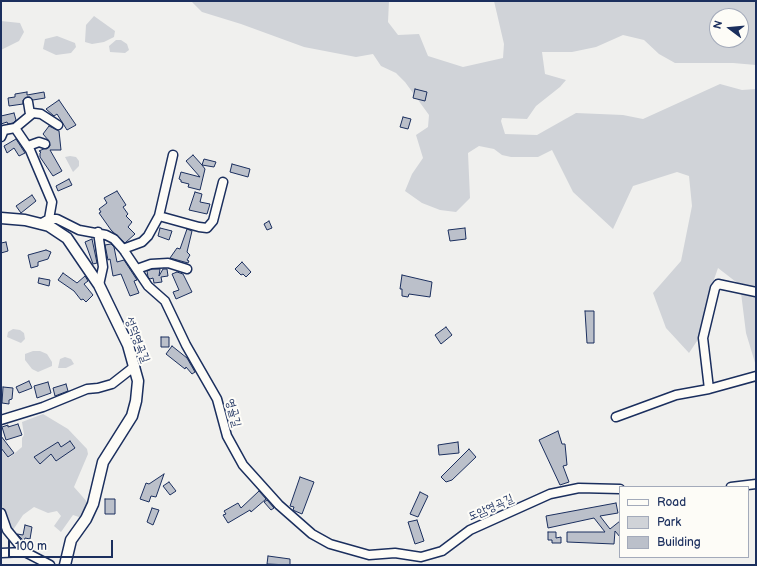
<!DOCTYPE html>
<html>
<head>
<meta charset="utf-8">
<style>
	body { margin:0 }
	#map { position:relative; width:757px; height:566px; overflow:hidden; background:#f0f0ee; font-family:"Balsamiq Sans",sans-serif }
	canvas { display:block }
	.frame { position:absolute; inset:0; border:2px solid #1b2f5e; pointer-events:none }
	.legend { position:absolute; left:619px; top:486px; width:130px; height:72px; box-sizing:border-box; background:#fdfcf7; border:1px solid #a3aaba; margin:0; padding:5px 7px; list-style:none; font-size:12px; color:#1b2f5e }
	.legend li { display:flex; align-items:center; gap:8px; height:20px }
	.legend b { width:20px; border:1px solid #a3aaba }
	.north { position:absolute; left:709px; top:8px; width:40px; height:40px; box-sizing:border-box; background:#fdfcf7; border:1px solid #a3aaba; border-radius:50%; rotate:286deg; font-size:11px; font-weight:700; line-height:16px; text-align:center; color:#1b2f5e }
	.north::after { content:''; display:block; margin:auto; width:14px; height:18px; background:#1b2f5e; clip-path:polygon(50% 0,100% 100%,50% 72%,0 100%) }
	.scale { position:absolute; left:8px; top:540px; width:105px; height:18px; box-sizing:border-box; border:2px solid #1b2f5e; border-top:0; padding-left:5px; font-size:12px; line-height:14px; white-space:nowrap; color:#1b2f5e; -webkit-text-stroke:3px #fdfcf7; paint-order:stroke }
</style>
</head>
<body>
<div id="map">
<canvas width="757" height="566"></canvas>
<div class="frame"></div>
<ul class="legend">
<li><b style="height:5px;background:#fdfcf7"></b>Road</li>
<li><b style="height:11px;background:#d0d3d8"></b>Park</li>
<li><b style="height:11px;background:#bbc0ca"></b>Building</li>
</ul>
<div class="north">N</div>
<div class="scale">100 m</div>
</div>
<script>
const context = document.querySelector('canvas').getContext('2d');
context.lineJoin = 'round';
function fillPath(path, color) { context.fillStyle = color; context.fill(path, 'evenodd'); }
const toPath = rows => new Path2D(rows.map(r => 'M' + r).join(''));
function stroke(path, color, width, dash) { context.strokeStyle = color; context.lineWidth = width; context.lineCap = dash ? 'butt' : 'round'; context.setLineDash(dash || []); context.stroke(path); }
function label(font, color, halo, rows, align = 'center') {
  context.font = font + ' "Balsamiq Sans","Poor Story",sans-serif'; context.lineWidth = 4; context.setLineDash([]); context.textBaseline = 'middle'; context.strokeStyle = halo; context.fillStyle = color; for (const [text, x, y, turn = 0] of rows) {
    context.save(); context.translate(x, y); context.rotate((+turn || 0) * Math.PI / 180); context.textAlign = isNaN(turn) ? turn : align; if (halo) context.strokeText(text, 0, 0); context.fillText(text, 0, 0); context.restore();
  }
}
fillPath(toPath([
	[163,1,389,1,388,22,398,35,419,34,428,56,463,67,503,58,504,44,494,1,756,1,756,65,733,63,675,63,659,54,644,40,623,35,596,47,572,52,542,52,545,74,566,80,560,87,536,106,527,119,502,118,501,121,505,134,537,135,576,113,623,115,643,119,720,84,742,90,756,89,756,366,746,333,740,285,718,268,710,291,701,335,689,353,666,328,653,293,681,261,692,206,689,176,677,172,633,186,613,229,573,192,552,150,538,157,511,157,502,155,494,149,479,146,468,153,470,198,456,212,440,210,422,203,405,191,412,174,423,158,416,135,428,127,429,115,405,82,396,73,381,66,373,54,356,57,304,47,241,24,202,12,192,2],
	[717,16,741,16,741,40,717,40],
	[94,16,115,31,114,37,104,42,92,44,85,42,86,25],
	[1,21,20,23,24,32,19,41,1,50],
	[57,36,75,43,76,47,71,53,56,55,43,49,45,39],
	[116,40,121,40,127,44,129,50,125,53,110,52,109,46],
	[70,156,76,157,79,161,79,166,73,172,65,157],
	[13,329,20,330,24,333,25,339,21,343,7,337,8,332],
	[33,351,40,351,47,354,52,362,52,366,38,372,32,369,25,360,25,354],
	[65,357,71,359,74,364,66,368,58,368,60,359],
	[43,414,68,429,87,449,88,454,74,487,89,504,82,518,73,515,61,532,54,526,61,516,57,511,48,513,34,507,23,515,13,530,10,529,9,519,1,504,1,450,9,458,22,447,22,438,24,435,22,422]
]), '#d0d3d8');
const building = toPath([
	[415,89,427,92,425,101,413,98,415,89],
	[27,92,27,95,44,92,45,98,33,100,30,97,27,97,23,100,23,104,9,106,8,98,15,97,15,94,27,92],
	[59,100,76,125,67,130,57,114,54,116,46,109,59,100],
	[14,113,16,120,13,123,8,124,7,122,1,124,1,116,14,113],
	[403,117,411,119,408,129,400,127,403,117],
	[49,126,59,131,61,150,50,150,62,171,53,176,40,157,40,153,41,152,39,151,50,146,49,141,43,134,49,126],
	[16,139,25,153,19,156,14,148,7,153,4,146,16,139],
	[193,155,202,165,204,159,216,162,214,167,202,165,205,169,200,190,188,187,189,184,181,182,181,180,179,179,181,172,200,177,186,161,193,155],
	[232,164,250,169,248,177,230,172,232,164],
	[69,179,72,185,58,191,56,186,69,179],
	[117,191,126,205,123,207,128,214,126,216,132,222,128,227,135,234,125,243,111,230,99,213,101,212,99,209,107,203,104,198,117,191],
	[195,192,202,194,200,202,210,204,207,214,189,210,195,192],
	[32,195,36,201,21,213,16,206,32,195],
	[269,221,272,228,267,230,264,224,269,221],
	[160,228,172,231,169,240,158,236,160,228],
	[465,228,466,239,450,241,448,230,465,228],
	[187,229,192,231,187,252,190,255,187,260,189,261,188,263,170,258,177,248,180,249,187,229],
	[92,239,97,263,93,264,85,242,92,239],
	[6,242,8,251,1,253,1,243,6,242],
	[111,244,114,247,117,262,124,260,137,280,134,281,139,293,130,296,121,274,113,276,110,259,108,260,105,245,111,244],
	[46,250,51,252,48,259,38,262,38,266,31,268,28,255,46,250],
	[242,262,251,272,246,277,243,274,241,275,235,269,242,262],
	[152,269,160,269,159,276,163,269,167,269,168,276,161,277,162,282,154,283,153,278,150,279,148,277,147,271,152,269],
	[177,272,183,274,192,292,176,299,173,292,179,290,172,274,177,272],
	[63,273,77,283,85,276,88,281,84,284,93,295,86,302,83,299,81,300,74,291,58,280,63,273],
	[402,275,432,282,430,297,409,294,408,297,402,296,402,289,400,289,402,275],
	[39,278,50,280,49,286,38,283,39,278],
	[585,311,594,311,594,343,587,343,585,311],
	[446,327,452,335,441,344,435,335,446,327],
	[161,337,169,337,169,347,161,347,161,337],
	[172,346,187,358,195,372,192,374,186,367,185,369,166,354,172,346],
	[29,381,32,388,19,393,16,387,29,381],
	[48,382,51,393,37,398,34,386,48,382],
	[66,384,68,391,55,396,53,388,66,384],
	[3,387,13,388,12,399,9,400,9,404,2,403,3,387],
	[18,424,22,435,6,440,2,427,8,425,8,427,18,424],
	[558,431,562,444,565,444,567,465,563,466,569,482,560,485,539,440,558,431],
	[1,436,14,453,8,457,1,448,1,436],
	[70,441,75,448,56,461,51,454,40,464,34,457,58,442,61,447,70,441],
	[458,442,459,453,439,455,438,445,458,442],
	[469,449,476,457,452,480,446,482,441,477,469,449],
	[164,474,156,497,151,496,149,502,140,499,146,483,149,484,164,474],
	[300,477,314,482,302,514,295,511,293,510,294,507,290,506,300,477],
	[169,482,176,491,170,495,163,486,169,482],
	[259,491,266,499,251,512,250,510,228,523,223,515,226,514,224,511,238,503,241,508,259,491],
	[420,492,428,496,418,517,410,514,420,492],
	[105,499,115,499,115,514,105,514,105,499],
	[267,500,274,508,271,510,264,502,267,500],
	[616,503,618,513,600,516,610,529,620,521,620,537,615,531,614,544,567,542,567,532,605,532,594,518,548,528,546,516,616,503],
	[152,508,159,510,153,525,147,522,152,508],
	[417,520,424,541,415,544,408,522,417,520],
	[25,525,32,527,30,539,25,538,24,541,17,534,23,535,25,525],
	[548,532,556,532,556,538,561,537,561,543,552,543,552,540,548,540,548,532],
	[268,556,290,559,290,565,267,564,268,556]
]);
fillPath(building, '#bbc0ca');
stroke(building, '#1b2f5e', 1);
const minor = toPath([
	[28,102,30,114],
	[15,128,30,150,52,202,49,219],
	[1,137,4,130,15,128,33,113,41,114,58,125],
	[28,146,39,142,45,144],
	[159,216,199,227,207,228,213,221,223,182],
	[40,224,49,219,57,219,79,230,106,235,114,239,123,249,148,286,165,301,186,345,217,399,227,436,243,465,279,505,312,534,330,544,369,555,395,553,421,557,442,551,470,530,550,494,579,488,620,489],
	[98,232,103,267,99,285],
	[123,249,142,242,148,236,159,216,173,155],
	[137,269,151,264,168,263,187,269],
	[709,389,703,338,715,288,718,284,756,292],
	[616,417,676,395,709,389,756,376],
	[1,420,43,407,87,389,98,388,112,384,135,366],
	[731,487,756,484],
	[1,513,7,530,25,552,50,565],
	[1,553,25,552]
]);
const major = toPath([
	[1,218,25,220,49,226,67,238,99,285,128,345,138,381,136,401,132,416,103,462,93,504,86,519,71,540,65,565]
]);
stroke(minor, '#1b2f5e', 11);
stroke(major, '#1b2f5e', 13);
stroke(minor, '#fdfcf7', 8);
stroke(major, '#fdfcf7', 10);
label('12px', '#1b2f5e', '#fdfcf7', [
	["성덕영곡길",137,340,69],
	["영골길",233,413,75],
	["도암영곡길",491,508,-24]
]);
</script>
</body>
</html>
